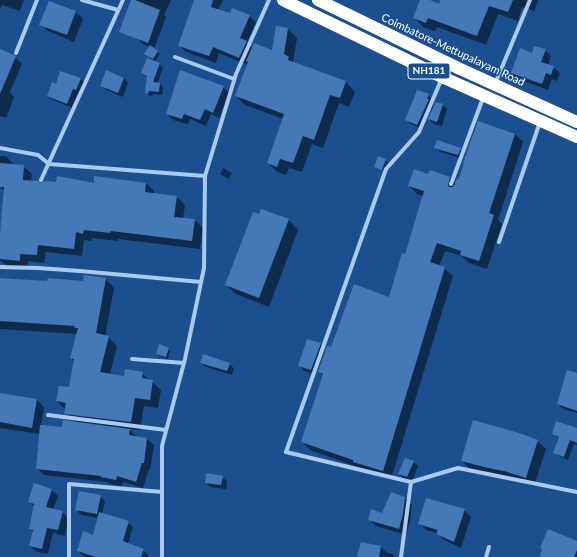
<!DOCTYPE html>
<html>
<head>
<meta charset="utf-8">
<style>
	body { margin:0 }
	canvas { display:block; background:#1b4f8f }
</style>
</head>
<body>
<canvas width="577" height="557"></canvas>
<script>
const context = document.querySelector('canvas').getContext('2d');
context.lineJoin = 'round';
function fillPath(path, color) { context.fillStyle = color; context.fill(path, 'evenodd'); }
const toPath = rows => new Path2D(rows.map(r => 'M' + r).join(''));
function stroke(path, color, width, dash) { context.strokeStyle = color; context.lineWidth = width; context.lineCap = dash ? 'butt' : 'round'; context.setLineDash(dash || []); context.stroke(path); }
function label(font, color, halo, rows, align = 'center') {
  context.font = font + ' Lato,sans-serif'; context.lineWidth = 3.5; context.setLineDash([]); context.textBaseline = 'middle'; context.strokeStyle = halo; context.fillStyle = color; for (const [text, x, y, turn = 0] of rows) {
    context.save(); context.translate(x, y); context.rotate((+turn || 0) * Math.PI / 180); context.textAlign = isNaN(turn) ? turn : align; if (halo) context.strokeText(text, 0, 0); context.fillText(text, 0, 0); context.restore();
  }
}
fillPath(toPath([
	[0,0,24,0,20,11,2,5,0,9],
	[136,0,171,0,164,15,166,17,154,49,160,54,155,61,148,56,150,47,144,45,137,38],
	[195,0,223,0,218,10,230,14,249,16,256,22,247,43,253,48,273,52,288,29,297,38,293,62,295,64,346,82,355,92,349,107,339,103,323,148,312,144,302,172,289,168,286,175,277,172,268,163,283,119,245,105,236,96,248,65,219,53,216,63,186,52,179,45],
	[421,0,428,0,440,5,449,0,538,0,534,11,522,7,518,21,498,14,486,45,437,27,435,31,423,27,414,17],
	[50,2,76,12,83,19,74,42,48,31,41,24],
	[545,50,551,56,548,65,553,67,560,73,557,81,552,79,548,90,518,79,512,73,532,54],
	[0,51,15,57,22,64,10,92,14,97,6,118,0,116,0,117],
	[147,59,160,64,163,68,157,84,160,84,163,88,162,95,153,94,152,97,146,93,148,78,142,73],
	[107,72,124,78,128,83,123,97,106,90,101,85],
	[80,78,85,83,81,94,78,93,72,108,53,100,48,96,57,85],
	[223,87,229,93,219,118,211,114,206,126,190,119,188,124,173,120,167,114],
	[428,95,433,100,432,103,433,105,422,129,411,124,406,120],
	[443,105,447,109,442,126,434,124,429,119],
	[515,134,523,142,498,220,502,224,487,269,469,263,462,256,445,251,439,266,444,268,453,276,391,479,310,450,302,442,323,376,319,372,332,348,390,298,406,256,423,196,417,194,409,186,429,175,450,177,456,184],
	[435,147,460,149,465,153,462,159,440,152],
	[0,156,6,156,14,165,23,166,32,174,31,181,40,184,146,183,154,191,154,194,177,197,185,205,183,219,195,220,203,228,200,249,118,239,118,241,92,238,91,241,84,240,82,256,46,252,44,263,28,261,27,269,7,266,0,260,0,228,2,228,5,192,0,187],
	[378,157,388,162,384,171,375,166],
	[223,168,232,173,229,179,220,174],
	[261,210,289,220,298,230,269,307,236,294,226,285],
	[85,276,106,279,114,288,105,337,108,337,117,346,110,374,125,377,142,373,161,390,158,408,144,406,140,430,129,429,137,437,147,439,154,445,150,470,149,469,143,488,123,482,122,486,108,484,107,482,44,475,38,469,40,434,0,428,0,394,37,400,44,407,41,426,63,428,75,423,66,413,66,410,57,401,70,388,74,361,71,358,77,334,0,329,0,279,31,281,84,282],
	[320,344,325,349,316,374,304,371,300,366],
	[168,348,170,351,168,359,159,356,157,354],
	[201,363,230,364,234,369,232,375,206,367],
	[577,374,577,413,563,409,558,404],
	[577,429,577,445,574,444,568,460,559,456,555,452,560,439,553,434],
	[537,441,546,449,534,486,513,479,471,470,462,461],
	[413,462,418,466,412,481,404,479,399,474],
	[222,477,227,481,226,489,210,487,206,482],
	[52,490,58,496,53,510,62,512,68,518,65,536,53,533,48,554,37,552,30,546,33,532,30,529,34,507,30,502],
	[391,494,405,498,412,505,410,521,406,535,376,526,369,519,383,514],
	[100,496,105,501,102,514,128,522,133,527,128,544,143,550,148,555,148,557,86,557,83,556,78,551,94,536,98,518,81,515,77,510],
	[464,510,471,517,461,548,444,540,437,533,426,530,419,523],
	[577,542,577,557,541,557],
	[381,547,387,553,392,554,395,557,358,557]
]), '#0007');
fillPath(toPath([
	[131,0,135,0,160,10,148,43,119,32],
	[194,0,213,0,211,7,230,13,232,8,250,15,240,38,247,41,239,58,213,47,209,56,178,46],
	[420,0,430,0,439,4,440,0,513,0,508,12,489,6,477,36,428,18,426,23,413,18],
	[49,1,76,11,67,35,39,25],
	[276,26,288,28,284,54,289,57,288,60,346,81,340,98,330,95,314,140,303,136,293,163,280,159,277,167,267,163,284,114,235,96,248,62,246,61,254,43,272,50],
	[150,45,158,51,153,59,144,54],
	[534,46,546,49,541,62,554,66,551,75,546,73,542,84,511,73,520,48,532,53],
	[0,49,16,56,0,94],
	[147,58,160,63,153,82,160,83,159,92,149,91,148,94,145,93,147,76,141,73],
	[106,70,124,78,118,93,100,86],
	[180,70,224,86,213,113,205,109,200,120,184,114,182,119,166,114],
	[60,71,81,78,76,90,73,89,67,104,47,96,52,82,56,84],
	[417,90,429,94,427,99,429,99,417,125,405,120],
	[436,102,443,104,437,122,428,119],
	[478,121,515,134,489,213,494,215,479,261,460,255,461,251,437,243,430,262,445,267,383,471,353,462,353,460,301,442,323,374,318,372,327,346,331,347,354,284,389,297,402,253,405,254,424,191,408,186,414,169,428,174,430,170,450,177,448,185,449,187,453,187,457,179,459,179,464,163,463,163],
	[437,140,461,148,458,155,434,148],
	[378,156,386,159,382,170,374,167],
	[0,163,24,165,23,180,38,181,41,183,44,181,56,182,57,176,94,183,94,176,146,183,145,192,177,196,174,217,195,219,192,241,111,231,110,233,84,230,83,234,76,232,74,249,38,245,37,255,20,254,20,261,0,259,0,233,4,187,0,187],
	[261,209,289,219,259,298,225,285,253,212,259,214],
	[84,275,106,278,96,333,109,336,100,372,124,376,125,369,143,372,142,378,153,380,150,400,135,398,131,422,64,414,66,403,56,401,59,386,69,387,74,359,70,358,78,328,74,328,75,326,0,321,0,278,47,281,48,278,83,281],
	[307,339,321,343,311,370,298,366],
	[159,344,169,348,166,357,156,354],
	[203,354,230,363,227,371,200,363],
	[567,370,577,373,577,411,557,404],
	[0,393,37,399,32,428,0,422],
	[63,420,130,429,129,435,147,438,144,463,142,463,136,482,117,476,116,480,101,477,101,476,36,469,40,425,62,427],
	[473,420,519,433,538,440,526,478,504,471,488,468,461,461],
	[556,421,577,428,577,443,570,440,564,457,553,453,559,437,552,434],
	[405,458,414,461,407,477,398,474],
	[206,473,223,476,221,485,205,483],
	[34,483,52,489,46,507,63,511,58,530,47,528,42,549,29,546,33,530,29,529,34,504,28,502],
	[79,491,101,495,97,514,75,510],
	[391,492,405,497,403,514,399,529,368,520,371,509,382,513],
	[426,498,465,509,454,542,436,534,438,530,418,524],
	[99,512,129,521,123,541,144,549,141,557,96,557,77,551,83,531,93,535],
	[548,529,577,541,577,550,574,557,540,557,542,549,540,548],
	[361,542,381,546,379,557,357,557]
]), '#4478b7');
stroke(toPath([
	[82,0,118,10],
	[16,53,37,0],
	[175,57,234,79],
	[442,78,419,132,386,169,286,452,411,482,458,468,577,492],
	[495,84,530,0],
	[0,148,38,155,49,164,205,176],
	[41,180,123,0],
	[451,184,483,98],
	[499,242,540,122],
	[0,267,38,268,80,271,201,282],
	[132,359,184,363],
	[48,415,166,430],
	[69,557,69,484,162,492],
	[162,557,162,446,185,359,204,268,205,176,236,74,269,0],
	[401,557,411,482],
	[486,557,489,547]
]), '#a9c9ee', 4);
stroke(toPath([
	[283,0,442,77,577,137],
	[318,0,458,68,577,122]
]), '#fff', 12);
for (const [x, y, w] of [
	[429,71,42]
]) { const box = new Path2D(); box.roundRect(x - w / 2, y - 8, w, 16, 3); context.fillStyle = '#1b4f8f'; context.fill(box); stroke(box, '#fff', 1); }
label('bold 10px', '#fff', null, [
	["NH181",429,71]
]);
label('11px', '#fff', '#1b4f8f', [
	["Coimbatore-Mettupalayam Road",453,50,25]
]);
</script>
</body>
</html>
